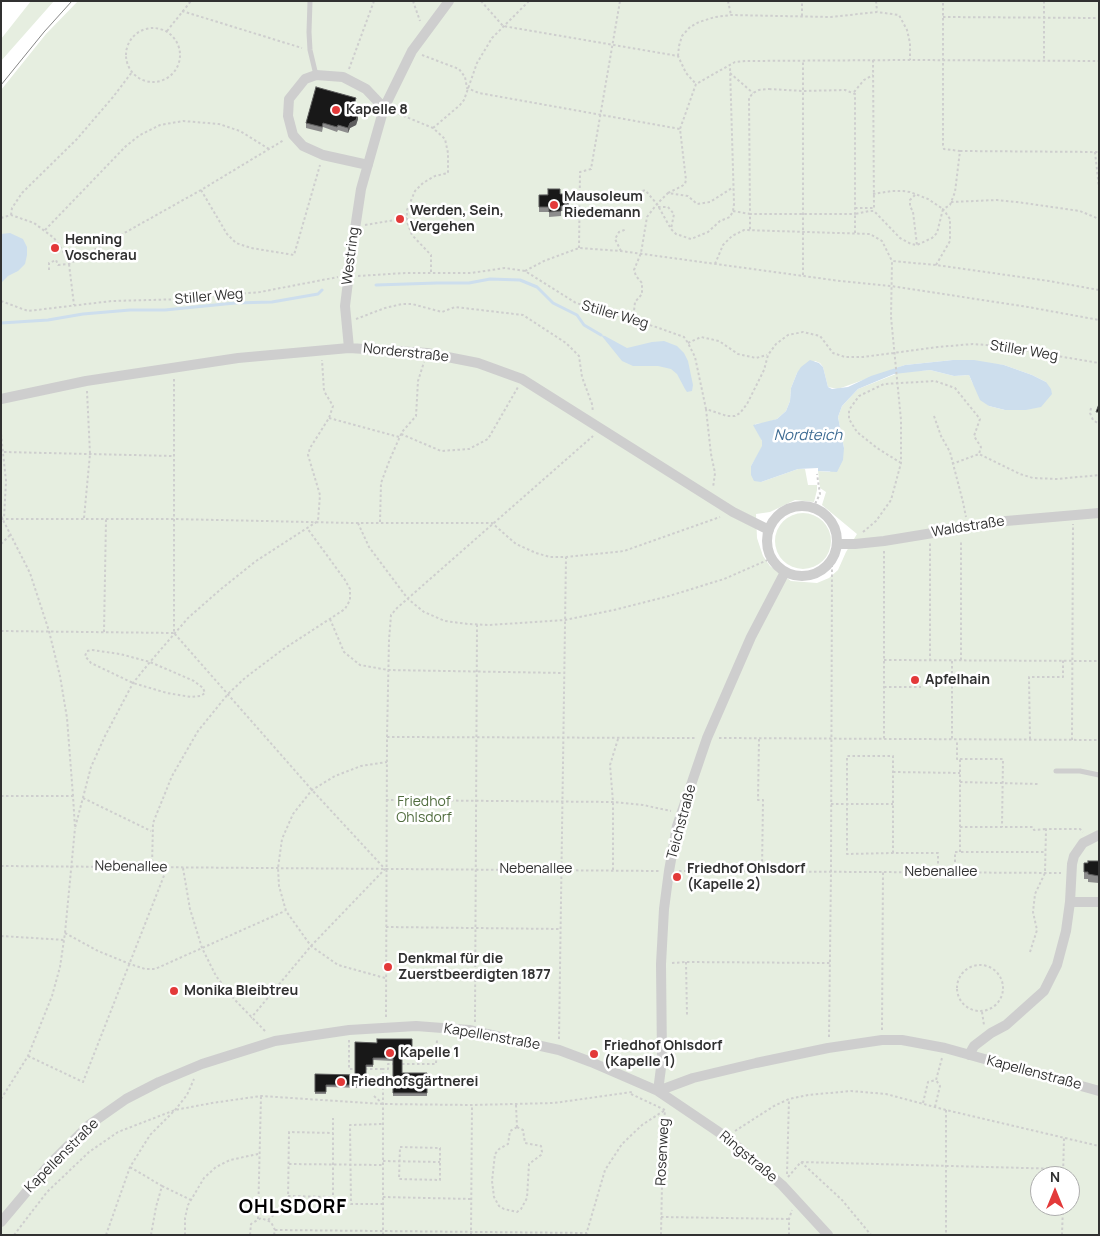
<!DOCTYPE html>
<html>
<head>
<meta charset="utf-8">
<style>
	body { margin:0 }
	#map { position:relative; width:1100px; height:1236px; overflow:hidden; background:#fff; font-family:Manrope,sans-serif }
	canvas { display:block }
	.frame { position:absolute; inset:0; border:2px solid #313131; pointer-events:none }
	.north { position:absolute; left:1030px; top:1166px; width:50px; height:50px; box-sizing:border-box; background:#fff; border:1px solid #adadad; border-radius:50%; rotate:0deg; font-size:14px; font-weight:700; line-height:20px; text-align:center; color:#313131 }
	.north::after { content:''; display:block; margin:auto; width:18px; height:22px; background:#e33939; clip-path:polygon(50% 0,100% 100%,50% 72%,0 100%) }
</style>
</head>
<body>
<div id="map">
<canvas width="1100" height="1236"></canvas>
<div class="frame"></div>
<div class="north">N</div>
</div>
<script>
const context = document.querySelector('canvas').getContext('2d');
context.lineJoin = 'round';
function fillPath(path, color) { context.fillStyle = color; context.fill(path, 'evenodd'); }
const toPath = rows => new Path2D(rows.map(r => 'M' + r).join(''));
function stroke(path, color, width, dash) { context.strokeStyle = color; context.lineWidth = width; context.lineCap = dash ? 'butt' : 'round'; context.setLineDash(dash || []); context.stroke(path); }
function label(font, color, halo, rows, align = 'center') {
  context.font = font + ' Manrope,sans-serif'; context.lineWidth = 5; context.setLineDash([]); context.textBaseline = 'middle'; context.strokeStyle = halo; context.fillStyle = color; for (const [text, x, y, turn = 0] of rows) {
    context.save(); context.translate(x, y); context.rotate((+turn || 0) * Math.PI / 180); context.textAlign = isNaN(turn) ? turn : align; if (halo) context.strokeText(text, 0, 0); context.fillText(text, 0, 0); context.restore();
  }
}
fillPath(toPath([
	[31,1,54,1,1,61,1,39],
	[78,1,1099,1,1099,1235,1,1235,1,90,46,34],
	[953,360,1004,365,1032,375,1046,382,1026,410,1005,410,989,406,972,382,969,375,954,376,930,370,901,372,858,389,842,406,838,417,844,448,830,472,818,471,820,488,826,492,822,505,857,534,846,552,838,570,829,578,817,583,791,581,770,566,763,556,757,538,756,514,770,512,795,500,814,502,817,490,817,485,808,485,805,469,798,469,761,482,751,466,763,446,762,441,755,424,765,423,777,419,786,411,790,401,791,388,797,373,815,361,820,363,823,367,828,387,838,389,905,365],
	[1040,1176,1070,1176,1070,1206,1040,1206],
	'775 541a28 28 0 1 1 56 0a28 28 0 1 1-56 0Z'
]), '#e6eee0');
fillPath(toPath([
	[10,233,23,239,27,247,27,255,25,264,18,271,8,276,1,283,1,234],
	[601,335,605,336,627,348,652,342,664,341,677,346,684,353,688,361,693,385,692,391,687,392,685,389,677,374,671,369,658,366,633,366,622,361],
	[810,360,819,363,823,367,828,387,832,389,848,387,871,376,905,365,953,360,974,360,1004,365,1032,375,1046,382,1051,389,1052,394,1041,407,1026,410,1005,410,989,406,980,400,969,375,954,376,930,370,894,374,858,389,842,406,838,417,844,448,843,460,837,472,818,471,818,468,798,469,761,482,754,481,751,475,751,466,762,446,762,441,753,425,777,419,786,411,790,401,791,388,797,373,801,367]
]), '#cddeed');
stroke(toPath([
	[376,285,437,283,469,283,490,279,520,280,537,287,553,303,577,315,584,325,601,335],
	[1,323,48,320,83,314,130,310,165,310,235,303,272,302,318,294,322,290]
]), '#cddeed', 3);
stroke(toPath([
	[413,1,420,21],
	[481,1,503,26,678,56,686,73,696,84],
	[728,1,731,15],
	[876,1,877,11],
	[1044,1,1044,61],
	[182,11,302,48],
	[802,16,802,1],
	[943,17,1099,18],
	'126 55a27 27 0 1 1 54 0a27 27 0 1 1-54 0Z',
	[167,31,191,1],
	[422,55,459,69,465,77,467,88,479,93,680,129],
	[678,56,679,46,682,36,690,27,699,22,715,17,731,15,831,17,877,12,899,15,907,30,910,43,910,60],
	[873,60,874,210],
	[349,69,374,1],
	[730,73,753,93],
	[769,89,803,91,845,90,855,94,855,214,750,214,749,98,753,93,759,90,769,89],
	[854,92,864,80,873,75],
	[394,112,433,128,445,139,448,153,448,173,435,176,423,183,415,191,407,210,407,222,412,235,431,255,431,274],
	[433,128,460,105,464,100,477,63,492,38,529,1],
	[960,151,1099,152],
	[1095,152,1099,188],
	[201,190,227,234,236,243,251,248,294,255,320,165],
	[638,193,645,190,657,204,671,229,676,234,691,239,708,232,720,221,730,217,733,211,734,204,730,67],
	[668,193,682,186,685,184,686,180,680,129,696,84,735,62,746,61,910,60,1099,61],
	[915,195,910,200,910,206,913,212,917,245],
	[951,202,997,200,1017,202,1080,211,1099,219],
	[658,207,668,207,674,214,671,229],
	[855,208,874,208],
	[733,211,750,214,750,230],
	[11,215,12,208,22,193,77,139,113,97,132,72],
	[1,218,11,215,34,223,54,238,63,251,69,264,74,305],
	[365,225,407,218],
	[45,230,126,146,140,135,160,125,183,121,219,124,240,131,269,149],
	[855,233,855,214,870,211,874,211,900,238,911,244,917,245,932,238,937,233,943,209,928,199,910,192,903,191,892,191,873,194],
	[579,248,580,172,591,169,620,1],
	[621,251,615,239,619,232,627,229],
	[715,264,723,245,732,236,744,230,870,234,882,241,892,261],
	[936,265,950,241,950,219,943,209,950,205,955,192,960,151,944,149,943,145,943,1],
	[49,270,49,263,56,260,58,265,69,264,201,190,284,140],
	[525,271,544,261,579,248,621,251,840,281,891,286,1028,307,1099,320],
	[803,275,803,61],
	[358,276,405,273,471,273,505,268,525,271,576,303,656,327,684,337,688,343,695,357,706,409,727,416,735,416,740,413,747,404,764,370,768,355,776,344,788,335,803,332,820,336,833,353,845,357,863,357,938,347,973,344,998,346,1099,363],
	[1,301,28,311,112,301,186,299,260,292,338,277],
	[356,319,385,308,402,304,412,304,442,312,455,307,523,315,566,343,579,356,582,377,592,404,593,412],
	[633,320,635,302,642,294,642,283,636,276,634,270,641,253,647,217,657,204,668,193,688,196,697,204,710,202,732,188],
	[688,343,701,337,719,341,738,354,756,358,767,355],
	[174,379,174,633,312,790,385,869,311,946,251,1018],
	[1091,408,1090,413,1093,420,1099,424],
	[706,409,711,454,715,473,713,488],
	[934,416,941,436,950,452,963,502,966,517],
	[329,418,399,437],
	[1,434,6,481,4,518],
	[401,434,441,451,469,449,488,439,518,387],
	[4,452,174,456],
	[901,463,877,448,857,432,849,419,849,410,859,396,884,384,935,381,955,388,980,419,974,436,981,447,979,454],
	[952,464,979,454,1020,474,1033,478,1058,479,1099,475],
	[813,508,820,494,817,474],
	[1,516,30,573,49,631,60,676,67,718,73,796],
	[84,518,90,454,87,391],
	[1,519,174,519,352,523,492,523,516,544,536,553,550,557,566,557,624,551,720,517],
	[380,522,381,483,390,459,402,432,416,416,418,381,424,362],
	[358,523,369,547,408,599,424,612,445,621,468,624,489,625,565,620,614,610,669,596,724,579,772,558],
	[863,532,876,521,891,500,901,463,901,420,891,317,892,261,936,265,1049,281,1099,290],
	[1,544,10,535],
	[884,551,884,739],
	[330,619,344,652,360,665,388,670,563,673],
	[1,631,174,633],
	[104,632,106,519],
	[92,650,120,654,150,662,194,681,203,688,205,693,201,696,191,697,167,693,133,683,91,663,85,656,87,651,92,650],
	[884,660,1099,661],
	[961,660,961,540],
	[930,661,930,543],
	[952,661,952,740],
	[884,687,921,687],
	[387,737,695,738],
	[719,738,1099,740],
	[759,739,758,800,763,800,762,871],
	[1030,739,1029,677,1063,677,1063,660],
	[1072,740,1073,524],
	[960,759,1003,759,1002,827],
	[893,772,960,773],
	[960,782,1039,784],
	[1,796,73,796,75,828,91,767,105,736,133,683,150,662,188,618,221,589,256,561,318,521,320,495,308,455,310,448,329,418,333,406,324,391,322,360],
	[83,798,151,831],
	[386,800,613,802,643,805,671,811],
	[831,804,893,804],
	[960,827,1033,827,1034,830,1046,829],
	[961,852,1046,852],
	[893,853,893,756,847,756,847,854,893,853,938,853,938,872],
	[1,866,659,871],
	[152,867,153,823,172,776,198,731,228,694,245,678,282,650,345,609,350,600,350,589,345,580,307,528],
	[183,868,190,909,202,948,216,976,234,999,266,1032],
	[613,870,613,802,610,765,618,739],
	[679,871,1061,873],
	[955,872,955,852,960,852,960,759,957,759,957,740],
	[386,927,561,929],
	[65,933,98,951,130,964,145,969,155,969,285,911],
	[1,936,65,940],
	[1030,952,1037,930,1033,912,1035,894,1045,873,1046,829,1080,829,1083,832],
	[686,962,687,1015],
	[672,963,686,962,830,963],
	'957 988a23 23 0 1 1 46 0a23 23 0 1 1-46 0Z',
	[385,978,338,965,311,946,286,911,279,886,278,868,282,839,293,814,312,790,335,776,361,766,387,762],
	[982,1012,984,1025],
	[386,1017,387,737,389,640,391,615,397,608,593,436],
	[475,1022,477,624],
	[882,1030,883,872],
	[829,1037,831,872,832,560],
	[559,1039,566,557],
	[349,1040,349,1069,355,1069],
	[28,1056,83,1082,167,868],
	[402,1064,436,1064,437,1039],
	[365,1069,383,1069],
	[631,1094,665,1110,663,1134,661,1235],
	[374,1096,383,1104],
	[1,1099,28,1056,52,996,60,967,65,933,75,828],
	[923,1103,928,1082,936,1080,942,1058],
	[516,1105,517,1127],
	[935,1107,940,1086,936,1080],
	[946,1110,946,1235],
	[517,1127,523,1130,525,1143,541,1146,542,1152,541,1155,529,1164,527,1198,521,1209,517,1212,504,1209,499,1206,494,1197,492,1181,495,1154,499,1149,508,1144,510,1131,517,1127],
	[735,1131,774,1106,789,1099,808,1095,851,1091,886,1094,946,1110,1099,1146],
	[400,1147,440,1148,440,1180,399,1179,400,1147],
	[383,1161,440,1162],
	[801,1162,842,1200,871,1235],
	[289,1164,383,1165],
	[130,1167,162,1186,156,1207,151,1235],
	[787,1174,789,1099],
	[1063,1176,1064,1138],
	[788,1177,801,1162,1063,1169],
	[162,1186,191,1200],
	[288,1196,333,1197],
	[383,1197,471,1199],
	[383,1204,351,1204,350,1125,383,1124],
	[333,1210,333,1118],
	[661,1217,789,1219],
	[258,1219,261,1096],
	[268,1220,288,1202,289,1132,333,1133],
	[275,1230,587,1233],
	[14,1235,47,1192,89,1152,118,1132,175,1110,212,1103,261,1096,383,1104,472,1105,554,1103,632,1092],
	[106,1235,130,1167,150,1135,175,1110,187,1095,194,1079],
	[185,1235,185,1218,188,1205,204,1178,216,1167,230,1160,258,1154],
	[250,1235,251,1224,261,1218,271,1222,275,1230,274,1235],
	[383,1235,383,1069,388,1069,388,1064,394,1064],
	[471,1235,472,1105],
	[586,1235,605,1170,622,1144,642,1125,665,1110],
	[789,1235,789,1219,792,1210],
	[1062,1235,1063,1206]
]), '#cecece', 2, [2.5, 2.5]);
stroke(toPath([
	[310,1,309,32,310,50,316,75],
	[1056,771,1080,771,1099,775]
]), '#cecece', 5);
stroke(toPath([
	[368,165,323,155,303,146,293,135,288,116,289,99,305,79,316,75,343,77,366,89,384,108],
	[349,348,345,306,352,249,361,189,384,108,412,51,449,1],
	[1,399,86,381,238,358,349,348,427,353,478,363,522,379,733,512,769,530],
	'767 541a35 35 0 1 1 70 0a35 35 0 1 1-70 0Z',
	[837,544,855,544,884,541,1006,521,1099,513],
	[1070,902,1099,902],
	[969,1055,974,1046,991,1033,1006,1025,1044,991,1057,965,1066,931,1070,902,1072,864,1074,856,1083,843,1099,835],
	[658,1091,662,1060,661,964,664,909,669,871,677,826,707,738,717,715,751,637,785,572],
	[658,1091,693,1078,756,1063,828,1048,882,1040,902,1040,945,1048,1099,1091],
	[1,1222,49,1165,89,1125,126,1099,159,1082,202,1064,275,1041,349,1030,416,1026,469,1030,559,1050,591,1062,658,1091,726,1137,782,1185,828,1235]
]), '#cecece', 10);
stroke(toPath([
	[1,85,44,32,72,1]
]), '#868686', 1);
fillPath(toPath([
	[356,103,354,109,358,119,356,125,350,128,348,133,338,130,337,132,323,127,322,132,306,128,306,123],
	[560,194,569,208,566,211,561,211,561,216,549,217,549,212,539,212,539,195],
	[1099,861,1099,883,1088,882,1088,879,1084,879,1084,863,1088,863],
	[412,1039,412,1050,402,1050,402,1073,427,1073,427,1096,393,1096,393,1061,373,1060,373,1067,366,1067,366,1088,326,1087,326,1094,315,1094,315,1074,355,1075,377,1043]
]), '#8c8c8c');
fillPath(toPath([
	[358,114,358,119,356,125,350,128,348,133,348,128,350,123],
	[569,203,569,208,566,211,566,206]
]), '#5d5d5d');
const building = toPath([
	[316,87,356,98,353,108,358,114,356,120,350,123,348,128,338,125,337,127,323,123,322,127,306,123,316,87],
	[548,189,560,189,560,194,566,194,569,197,569,203,566,206,561,206,561,211,549,212,549,207,539,207,539,195,548,195,548,189],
	[1099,404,1099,412,1096,412,1099,404],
	[1088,861,1099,861,1099,876,1088,874,1088,872,1084,872,1084,863,1088,863,1088,861],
	[377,1039,412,1039,412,1048,402,1048,402,1073,427,1073,427,1093,393,1093,393,1058,373,1058,373,1065,366,1065,366,1085,326,1085,326,1092,315,1092,315,1074,355,1075,355,1042,377,1043,377,1039]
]);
fillPath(building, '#181818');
stroke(building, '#5d5d5d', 1);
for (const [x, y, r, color] of [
	[336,110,5,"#e33939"],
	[554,205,5,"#e33939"],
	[400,219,5,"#e33939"],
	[55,248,5,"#e33939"],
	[915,680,5,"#e33939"],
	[677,877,5,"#e33939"],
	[388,967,5,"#e33939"],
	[174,991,5,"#e33939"],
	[390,1053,5,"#e33939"],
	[594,1054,5,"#e33939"],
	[341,1082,5,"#e33939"]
]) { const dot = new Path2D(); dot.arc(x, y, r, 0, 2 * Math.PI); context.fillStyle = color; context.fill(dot); stroke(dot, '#fff', 2); }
label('bold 14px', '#313131', '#fff', [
	["Kapelle 8",346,110],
	["Mausoleum",564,197],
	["Riedemann",564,213],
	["Werden, Sein,",410,211],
	["Vergehen",410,227],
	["Henning",65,240],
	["Voscherau",65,256],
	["Apfelhain",925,680],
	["Friedhof Ohlsdorf",687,869],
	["(Kapelle 2)",687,885],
	["Denkmal für die",398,959],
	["Zuerstbeerdigten 1877",398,975],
	["Monika Bleibtreu",184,991],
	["Friedhof Ohlsdorf",604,1046],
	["(Kapelle 1)",604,1062],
	["Kapelle 1",400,1053],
	["Friedhofsgärtnerei",351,1082]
], 'left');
label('14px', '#313131', '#fff', [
	["Westring",351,256,-83],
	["Stiller Weg",209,297,-5],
	["Stiller Weg",615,315,16],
	["Stiller Weg",1024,351,9],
	["Norderstraße",406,353,6],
	["Waldstraße",968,527,-9],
	["Teichstraße",682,822,-75],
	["Nebenallee",131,867,1],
	["Nebenallee",536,869],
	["Nebenallee",941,872],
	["Kapellenstraße",492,1037,10],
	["Kapellenstraße",1034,1073,15],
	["Rosenweg",663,1152,-87],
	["Kapellenstraße",62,1156,-45],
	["Ringstraße",748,1157,40]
]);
label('14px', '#516d3f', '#fff', [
	["Friedhof",424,802],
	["Ohlsdorf",424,818]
]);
label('italic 15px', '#3f6c93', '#fff', [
	["Nordteich",808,436]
]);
context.letterSpacing = '1px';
label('bold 19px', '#000', '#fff', [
	["OHLSDORF",293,1208]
]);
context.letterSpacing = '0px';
</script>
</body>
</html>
